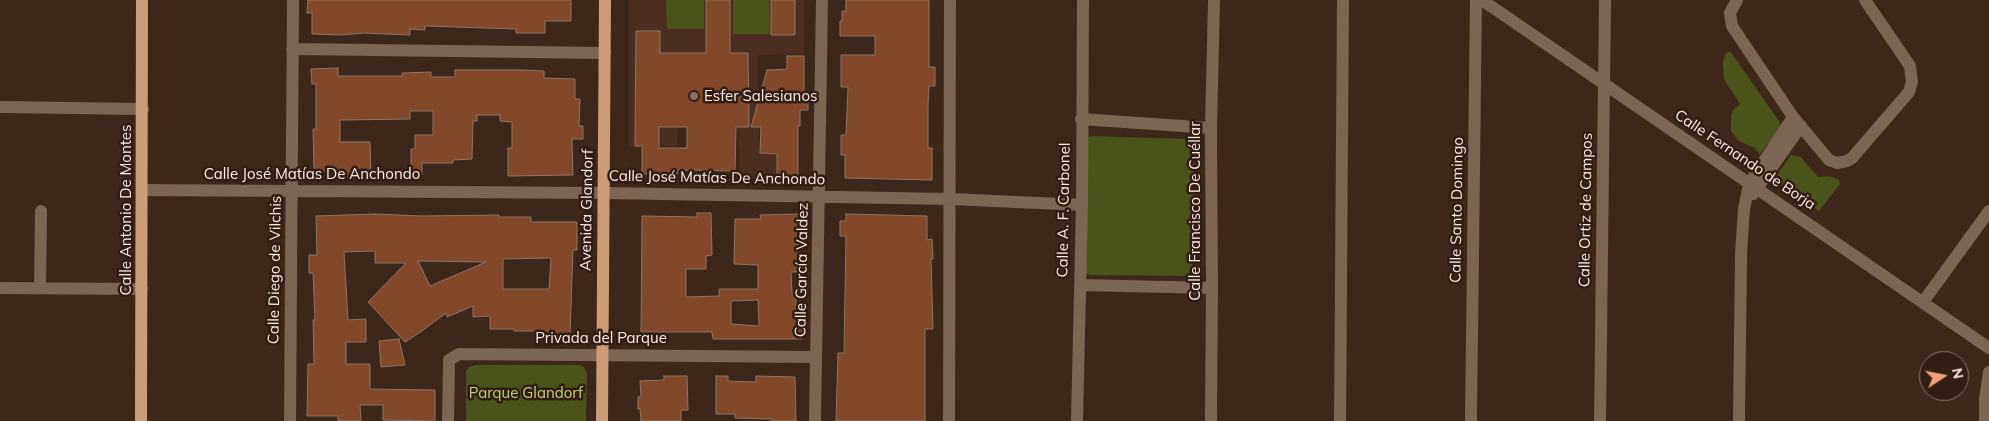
<!DOCTYPE html>
<html>
<head>
<meta charset="utf-8">
<style>
	body { margin:0 }
	#map { position:relative; width:1989px; height:421px; overflow:hidden; background:#3d271b; font-family:Mulish,sans-serif }
	canvas { display:block }
	.north { position:absolute; left:1919px; top:351px; width:50px; height:50px; box-sizing:border-box; background:#321d12; border:1px solid #827066; border-radius:50%; rotate:79deg; font-size:14px; font-weight:700; line-height:20px; text-align:center; color:#fbece4 }
	.north::after { content:''; display:block; margin:auto; width:18px; height:22px; background:#f1a17b; clip-path:polygon(50% 0,100% 100%,50% 72%,0 100%) }
</style>
</head>
<body>
<div id="map">
<canvas width="1989" height="421"></canvas>
<div class="north">N</div>
</div>
<script>
const context = document.querySelector('canvas').getContext('2d');
context.lineJoin = 'round';
function fillPath(path, color) { context.fillStyle = color; context.fill(path, 'evenodd'); }
const toPath = rows => new Path2D(rows.map(r => 'M' + r).join(''));
function stroke(path, color, width, dash) { context.strokeStyle = color; context.lineWidth = width; context.lineCap = dash ? 'butt' : 'round'; context.setLineDash(dash || []); context.stroke(path); }
function label(font, color, halo, rows, align = 'center') {
  context.font = font + ' Mulish,sans-serif'; context.lineWidth = 5; context.setLineDash([]); context.textBaseline = 'middle'; context.strokeStyle = halo; context.fillStyle = color; for (const [text, x, y, turn = 0] of rows) {
    context.save(); context.translate(x, y); context.rotate((+turn || 0) * Math.PI / 180); context.textAlign = isNaN(turn) ? turn : align; if (halo) context.strokeText(text, 0, 0); context.fillText(text, 0, 0); context.restore();
  }
}
fillPath(toPath([
	[629,0,804,0,804,54,758,55,759,153,777,154,776,178,740,178,738,127,678,127,677,146,629,146]
]), '#4b2e20');
fillPath(toPath([
	[666,0,704,0,704,29,667,29],
	[733,0,769,0,770,34,733,34],
	[1730,51,1779,121,1780,125,1777,132,1760,154,1753,147,1739,141,1731,131,1731,116,1733,110,1740,104,1724,79,1723,62,1725,55],
	[1094,136,1187,139,1193,141,1194,146,1192,267,1191,272,1186,276,1090,275,1085,273,1087,137],
	[1791,155,1801,157,1818,177,1829,176,1839,180,1840,184,1819,211,1780,185,1781,181,1776,176],
	[476,365,580,365,584,367,587,373,586,421,466,421,466,371,469,367]
]), '#4a531a');
const building = toPath([
	[308,0,571,0,571,21,545,21,545,33,516,33,516,29,425,26,425,30,410,29,410,35,364,33,341,35,312,34,312,13,307,13,308,0],
	[706,0,730,0,730,53,748,53,749,127,736,127,735,171,677,170,677,174,642,174,642,146,635,146,636,31,660,31,660,53,706,53,706,0],
	[659,127,687,127,687,148,659,148,659,127],
	[771,0,795,0,795,35,771,35,771,0],
	[846,0,929,0,929,67,935,67,935,86,929,86,928,106,928,148,932,148,932,180,845,178,845,155,841,155,841,135,846,135,848,87,841,87,841,55,875,55,875,36,840,36,840,21,842,21,842,11,846,11,846,0],
	[787,56,804,56,804,97,808,97,808,110,800,110,800,126,798,126,798,179,777,179,777,154,760,153,761,127,751,127,767,70,787,69,787,56],
	[338,68,338,76,402,76,402,73,431,72,431,77,455,77,455,70,523,70,544,71,544,78,575,79,575,99,580,99,579,126,583,126,583,139,572,139,573,175,508,176,508,148,512,148,512,122,500,121,500,115,477,115,477,121,473,121,472,159,453,160,453,163,422,163,422,175,411,175,411,149,415,149,415,135,433,135,433,111,410,111,410,119,340,120,340,142,370,142,371,176,341,177,341,171,314,171,313,129,316,129,316,84,312,84,311,69,338,68],
	[697,213,711,213,712,255,706,256,706,269,686,269,686,297,719,296,719,289,758,289,758,265,734,264,735,219,761,219,760,215,798,214,798,263,797,272,791,272,792,293,796,293,796,306,802,309,802,339,713,339,712,332,641,332,642,216,697,217,697,213],
	[758,300,759,326,731,324,731,301,758,300],
	[375,214,421,216,499,215,499,217,531,217,531,222,577,222,577,250,573,250,570,335,537,335,537,331,514,331,514,329,490,329,490,316,473,317,473,306,447,317,446,313,422,331,405,342,368,302,406,263,375,263,375,251,344,252,348,320,366,319,366,342,346,342,346,364,370,364,370,389,435,390,435,421,383,420,383,405,360,405,361,421,338,421,338,416,307,416,308,364,314,364,313,320,315,320,313,273,309,273,309,255,317,255,316,216,375,214],
	[551,258,549,289,503,289,503,259,551,258],
	[418,261,486,262,430,286,418,261],
	[846,214,927,216,927,240,932,239,933,259,931,259,933,329,925,329,925,421,836,421,838,353,844,353,846,236,840,236,840,221,846,221,846,214],
	[399,339,405,365,381,367,379,341,399,339],
	[664,376,687,376,688,410,681,410,681,421,641,421,640,409,638,409,638,397,641,396,640,381,664,380,664,376],
	[716,376,728,376,728,381,756,382,756,376,795,377,796,421,772,421,772,419,735,418,735,414,716,414,716,376]
]);
fillPath(building, '#814829');
stroke(building, '#8f7467', 1);
stroke(toPath([
	[1482,0,1989,348],
	[1737,0,1730,13,1732,26,1793,117,1829,160,1837,163,1847,161,1852,158,1909,92,1912,82,1910,66,1865,0],
	[292,49,605,53],
	[0,107,143,109],
	[1081,119,1211,128],
	[142,190,604,193,951,199,1082,205],
	[1753,194,1801,126],
	[1080,285,1212,288],
	[0,288,142,289],
	[40,288,41,211],
	[1923,302,1989,211],
	[290,421,293,0],
	[448,421,449,360,459,354,816,357],
	[815,421,822,0],
	[949,421,950,0],
	[1077,421,1082,205,1083,0],
	[1211,421,1212,288,1211,128,1214,0],
	[1340,421,1343,0],
	[1471,421,1476,0],
	[1600,421,1605,0],
	[1739,421,1741,254,1744,209,1749,184,1793,117],
	[1985,421,1985,399,1989,372]
]), '#7c6553', 12);
stroke(toPath([
	[141,421,142,0],
	[602,421,605,0]
]), '#cb9c77', 12);
for (const [x, y, r, color] of [
	[694,96,5,"#8d6e63"]
]) { const dot = new Path2D(); dot.arc(x, y, r, 0, 2 * Math.PI); context.fillStyle = color; context.fill(dot); stroke(dot, '#321d12', 2); }
label('15px', '#fbece4', '#321d12', [
	["Esfer Salesianos",704,96]
], 'left');
label('15px', '#fbece4', '#321d12', [
	["Calle Fernando de Borja",1745,160,34],
	["Calle José Matías De Anchondo",312,174],
	["Calle José Matías De Anchondo",717,178,1],
	["Calle Antonio De Montes",126,210,-90],
	["Avenida Glandorf",587,210,-89],
	["Calle A. F. Carbonel",1064,210,-89],
	["Calle Santo Domingo",1457,210,-89],
	["Calle Ortiz de Campos",1586,210,-89],
	["Calle Francisco De Cuéllar",1195,211,-90],
	["Calle Diego de Vilchis",275,270,-89],
	["Calle García Valdez",802,270,-89],
	["Privada del Parque",601,338]
]);
label('15px', '#c2d376', '#321d12', [
	["Parque Glandorf",526,393]
]);
</script>
</body>
</html>
